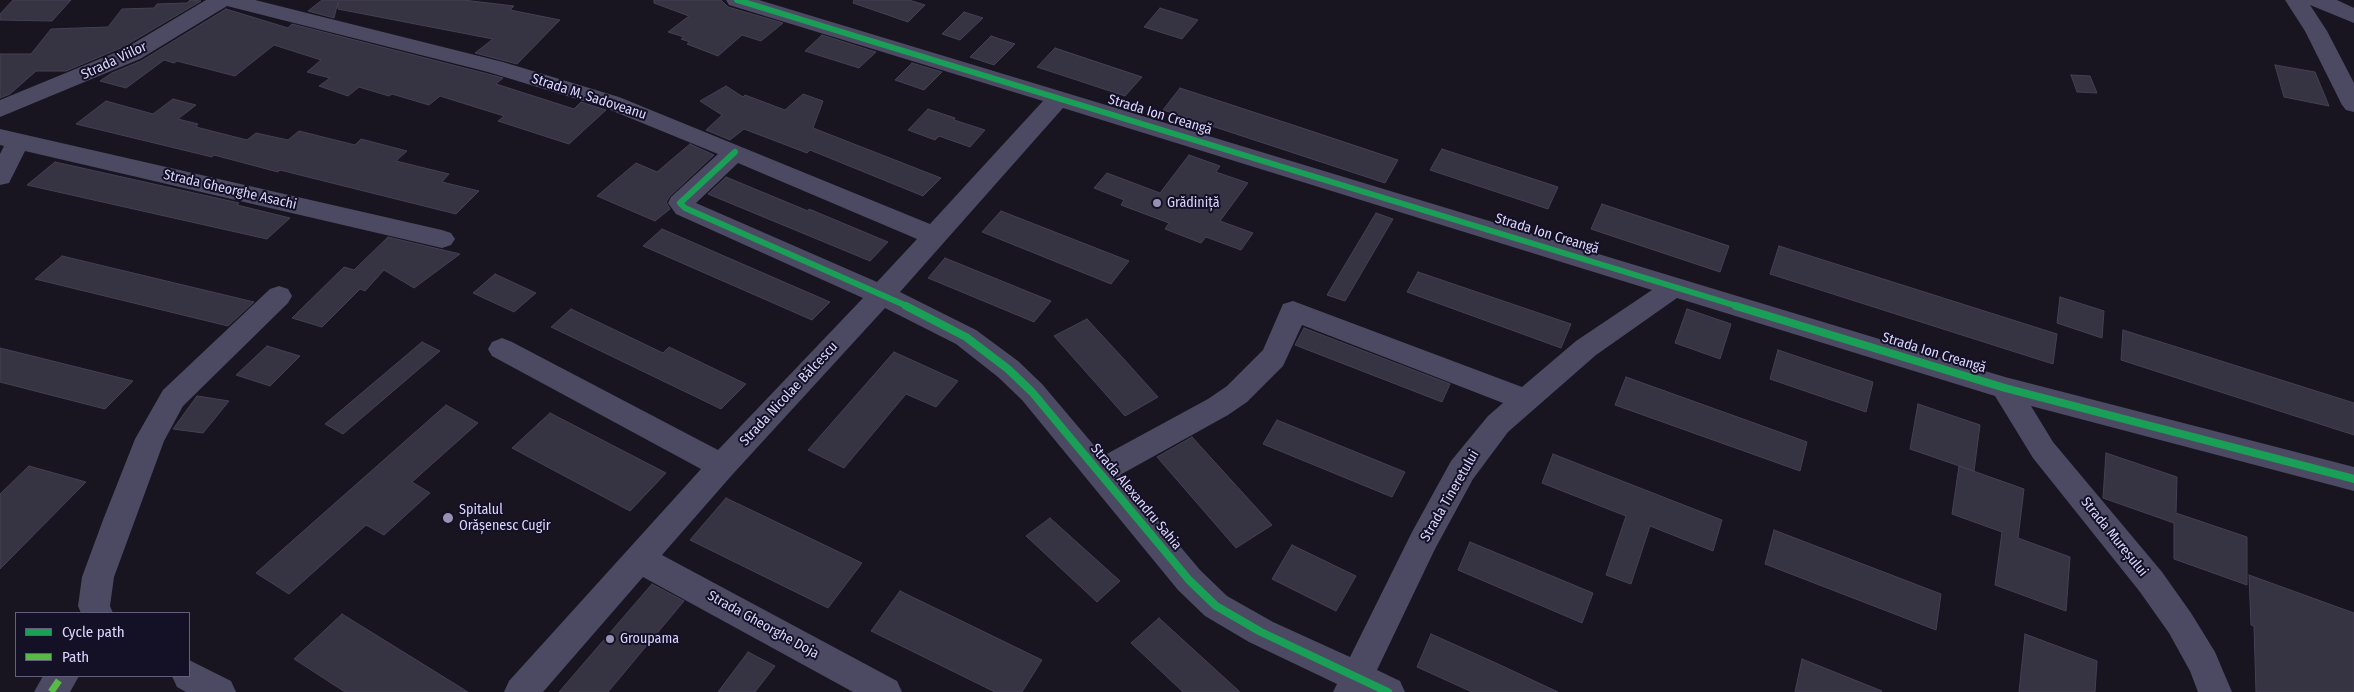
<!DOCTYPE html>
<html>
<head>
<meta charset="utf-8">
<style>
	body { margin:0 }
	#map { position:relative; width:2354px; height:692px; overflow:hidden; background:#181521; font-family:"Fira Sans Condensed",sans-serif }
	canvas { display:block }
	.legend { position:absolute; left:15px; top:612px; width:175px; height:65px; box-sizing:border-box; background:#141026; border:1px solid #645f7c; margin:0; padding:6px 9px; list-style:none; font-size:15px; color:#dbd6fe }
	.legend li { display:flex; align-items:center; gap:10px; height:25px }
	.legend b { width:25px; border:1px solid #645f7c }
</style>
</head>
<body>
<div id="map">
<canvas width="2354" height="692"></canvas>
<ul class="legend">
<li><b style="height:6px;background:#1a9f57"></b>Cycle path</li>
<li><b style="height:6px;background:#58b947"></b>Path</li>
</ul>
</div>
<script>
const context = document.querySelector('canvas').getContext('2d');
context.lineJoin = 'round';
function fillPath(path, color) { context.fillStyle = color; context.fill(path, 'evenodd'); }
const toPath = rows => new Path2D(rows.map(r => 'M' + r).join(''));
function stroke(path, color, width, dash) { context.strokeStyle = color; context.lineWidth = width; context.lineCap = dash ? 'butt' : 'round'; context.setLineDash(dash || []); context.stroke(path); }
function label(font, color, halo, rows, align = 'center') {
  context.font = font + ' "Fira Sans Condensed",sans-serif'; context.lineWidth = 4; context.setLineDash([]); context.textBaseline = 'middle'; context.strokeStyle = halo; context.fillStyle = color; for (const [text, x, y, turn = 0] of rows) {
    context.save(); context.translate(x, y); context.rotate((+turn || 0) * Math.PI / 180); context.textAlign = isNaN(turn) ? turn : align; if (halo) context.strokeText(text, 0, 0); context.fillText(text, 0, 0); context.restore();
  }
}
const building = toPath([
	[13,0,71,0,52,21,0,20,0,14,13,0],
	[190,0,201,1,123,47,66,71,36,71,10,94,0,98,0,54,31,54,51,29,108,27,122,9,154,8,157,4,187,3,190,0],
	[322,0,463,0,514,6,510,10,560,20,517,64,475,53,493,39,338,9,338,2,334,18,308,11,322,0],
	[654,0,721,0,728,7,783,23,761,41,742,35,718,56,687,44,690,42,681,39,684,37,668,32,689,16,654,3,654,0],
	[854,0,909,0,925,5,908,22,853,3,854,0],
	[1160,8,1198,20,1182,39,1144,27,1160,8],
	[226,9,288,28,292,24,488,74,503,78,496,84,574,109,581,102,606,110,569,144,498,121,504,116,440,96,429,105,392,94,389,96,359,87,348,96,319,86,330,78,307,72,321,60,274,45,235,76,177,61,174,63,164,60,126,88,100,81,112,73,141,61,226,9],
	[964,12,983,18,960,40,942,34,964,12],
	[822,35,876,52,859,68,805,51,822,35],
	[991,36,1015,44,994,65,970,57,991,36],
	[1055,48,1142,77,1125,96,1037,67,1055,48],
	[912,63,942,72,924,90,895,80,912,63],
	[2275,65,2315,72,2329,106,2284,97,2275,65],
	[2071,75,2090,76,2097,93,2077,92,2071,75],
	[726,86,743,97,745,95,785,110,803,94,823,101,813,128,941,178,923,196,810,150,807,153,744,129,730,140,706,130,722,115,700,101,726,86],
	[1180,88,1299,127,1398,160,1385,183,1163,110,1180,88],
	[173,99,196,105,178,119,198,124,196,127,247,140,256,133,288,140,299,131,355,145,361,139,407,151,396,161,449,174,442,182,479,191,456,214,280,170,278,172,214,155,212,157,76,124,106,101,153,114,173,99],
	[928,109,955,118,954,120,985,130,970,147,939,136,935,140,908,130,928,109],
	[690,144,714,155,670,196,666,202,670,209,655,221,597,196,636,163,657,172,690,144],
	[1442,149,1558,187,1548,209,1430,170,1442,149],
	[1189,155,1220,166,1216,172,1248,183,1220,221,1253,233,1241,250,1206,237,1201,243,1165,229,1169,223,1121,205,1124,200,1094,188,1107,173,1160,193,1189,155],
	[55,162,239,203,237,205,290,218,267,239,27,185,55,162],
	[726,177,808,211,809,209,888,242,870,261,708,194,726,177],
	[1602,204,1729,246,1720,272,1591,229,1602,204],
	[1001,211,1129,261,1111,284,982,232,1001,211],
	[1376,213,1393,219,1345,301,1327,295,1376,213],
	[662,229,747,266,830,302,812,320,643,246,662,229],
	[388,237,460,254,414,288,384,270,365,291,360,289,322,327,292,318,344,267,354,270,388,237],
	[1779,246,2057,334,2053,364,1770,274,1779,246],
	[62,256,254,302,228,326,35,279,62,256],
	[945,258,1051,301,1034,322,928,278,945,258],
	[1418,272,1571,324,1561,348,1407,292,1418,272],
	[495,274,536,293,514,312,473,293,495,274],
	[2060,297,2104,311,2102,338,2057,323,2060,297],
	[571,309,663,353,669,347,746,384,721,409,551,327,571,309],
	[1687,309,1731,324,1720,359,1675,343,1687,309],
	[1087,319,1122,357,1158,397,1125,416,1054,336,1087,319],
	[1304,328,1450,384,1442,402,1295,345,1304,328],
	[2123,330,2354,403,2354,435,2121,360,2123,330],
	[422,342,440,351,343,434,325,424,422,342],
	[267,346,300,356,270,386,236,375,267,346],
	[0,348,133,381,105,409,0,382,0,348],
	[1778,350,1873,382,1866,412,1770,379,1778,350],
	[894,352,958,381,936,407,906,394,844,468,808,450,894,352],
	[1626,377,1807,442,1800,471,1615,405,1626,377],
	[197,396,229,401,203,433,173,429,197,396],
	[1918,404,1980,425,1974,471,1910,449,1918,404],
	[446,405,478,423,412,482,430,493,384,535,366,525,289,594,256,573,446,405],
	[550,413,666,473,630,511,512,448,550,413],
	[1277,420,1405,472,1392,497,1263,444,1277,420],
	[1192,437,1272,525,1236,548,1157,457,1192,437],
	[2106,453,2177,477,2176,513,2247,537,2247,585,2174,559,2174,523,2103,498,2106,453],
	[1553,454,1722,520,1713,551,1650,526,1631,584,1606,575,1626,516,1542,483,1553,454],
	[29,466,86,482,0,569,0,494,29,466],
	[1959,466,2024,489,2018,538,2070,557,2066,611,1995,585,2002,532,1952,514,1959,466],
	[726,498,862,563,828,608,690,540,726,498],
	[1050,518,1120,581,1097,602,1026,536,1050,518],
	[1774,530,1941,594,1936,630,1765,564,1774,530],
	[1470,542,1593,593,1582,623,1458,570,1470,542],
	[1292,545,1356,576,1336,611,1272,579,1292,545],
	[2249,575,2354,613,2354,692,2256,692,2254,626,2251,625,2249,575],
	[652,584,684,601,608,692,559,692,652,584],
	[900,591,1042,660,1022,692,995,692,871,631,900,591],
	[342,614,468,692,345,692,294,659,342,614],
	[1159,618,1240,692,1183,692,1131,643,1159,618],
	[1431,634,1498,664,1558,692,1472,692,1417,667,1431,634],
	[2025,634,2097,661,2095,692,2019,692,2025,634],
	[748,652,775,666,755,692,718,692,748,652],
	[1802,659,1882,691,1881,692,1795,692,1802,659]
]);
fillPath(building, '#363343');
stroke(building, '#454054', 1);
fillPath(toPath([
	[206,0,255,0,503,62,619,97,930,224,1043,101,729,5,726,0,759,0,2005,377,2354,467,2354,491,2031,406,2053,442,2162,572,2191,613,2215,652,2232,692,2198,692,2190,671,2169,633,2140,592,2033,458,1995,396,1677,298,1596,355,1508,432,1473,479,1435,549,1377,670,1400,681,1405,692,1333,692,1337,684,1249,642,1205,616,1178,590,1022,400,998,377,956,344,885,308,732,475,662,555,897,681,902,692,853,692,643,577,543,692,504,692,509,681,701,469,492,356,488,349,492,342,502,338,512,342,718,450,863,298,676,214,668,203,671,197,718,154,603,107,488,72,227,6,140,59,0,117,0,100,124,49,206,0],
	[1063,108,1652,290,1576,341,1522,387,1293,301,1283,304,1263,350,1227,386,1208,399,1103,456,1042,384,1018,361,976,330,900,292,1063,108],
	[738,163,917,239,877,282,696,203,738,163],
	[1302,325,1503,403,1488,416,1451,461,1412,532,1350,657,1273,622,1227,596,1200,570,1120,475,1228,415,1247,402,1283,366,1302,325],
	[2285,0,2337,0,2354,8,2354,23,2310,5,2327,31,2354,83,2354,112,2346,110,2342,105,2305,31,2285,0],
	[0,129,442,230,451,233,455,239,451,245,442,248,25,151,9,183,0,185,0,154,4,146,0,145,0,129],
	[279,286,288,289,292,296,288,303,183,406,164,441,114,577,110,606,113,613,81,613,78,606,82,577,103,520,135,439,163,390,270,289,279,286],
	[189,660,231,681,236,692,186,692,177,687,172,676,189,676,189,660],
	[43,676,79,676,70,692,34,692,43,676]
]), '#4c4a62');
stroke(toPath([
	[51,692,62,676]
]), '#58b947', 7, [14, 7]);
stroke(toPath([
	[737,0,1740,307],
	[735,152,680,203,685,208,909,307]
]), '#1a9f57', 6);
stroke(toPath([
	[906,306,966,337,1008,369,1032,392,1189,580,1216,606,1261,632,1388,692],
	[1736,306,2005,388,2354,479]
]), '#1a9f57', 8);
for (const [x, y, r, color] of [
	[1157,203,5,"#9792b1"],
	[448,518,6,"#9792b1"],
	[610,639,5,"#9792b1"]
]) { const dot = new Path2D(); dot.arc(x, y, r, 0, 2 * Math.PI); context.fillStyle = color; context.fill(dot); stroke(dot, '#141026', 2); }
label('14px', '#dbd6fe', '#141026', [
	["Strada Viilor",114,61,-25],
	["Strada M. Sadoveanu",589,97,18],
	["Strada Ion Creangă",1160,115,17],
	["Strada Gheorghe Asachi",230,190,13],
	["Strada Ion Creangă",1547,234,17],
	["Strada Ion Creangă",1934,353,17],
	["Strada Nicolae Bălcescu",789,394,-47],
	["Strada Tineretului",1450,496,-60],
	["Strada Alexandru Sahia",1136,497,50],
	["Strada Mureșului",2114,537,51],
	["Strada Gheorghe Doja",763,625,29]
]);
label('14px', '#dbd6fe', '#141026', [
	["Grădiniță",1167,203],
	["Spitalul",459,510],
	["Orășenesc Cugir",459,526],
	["Groupama",620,639]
], 'left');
</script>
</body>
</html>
